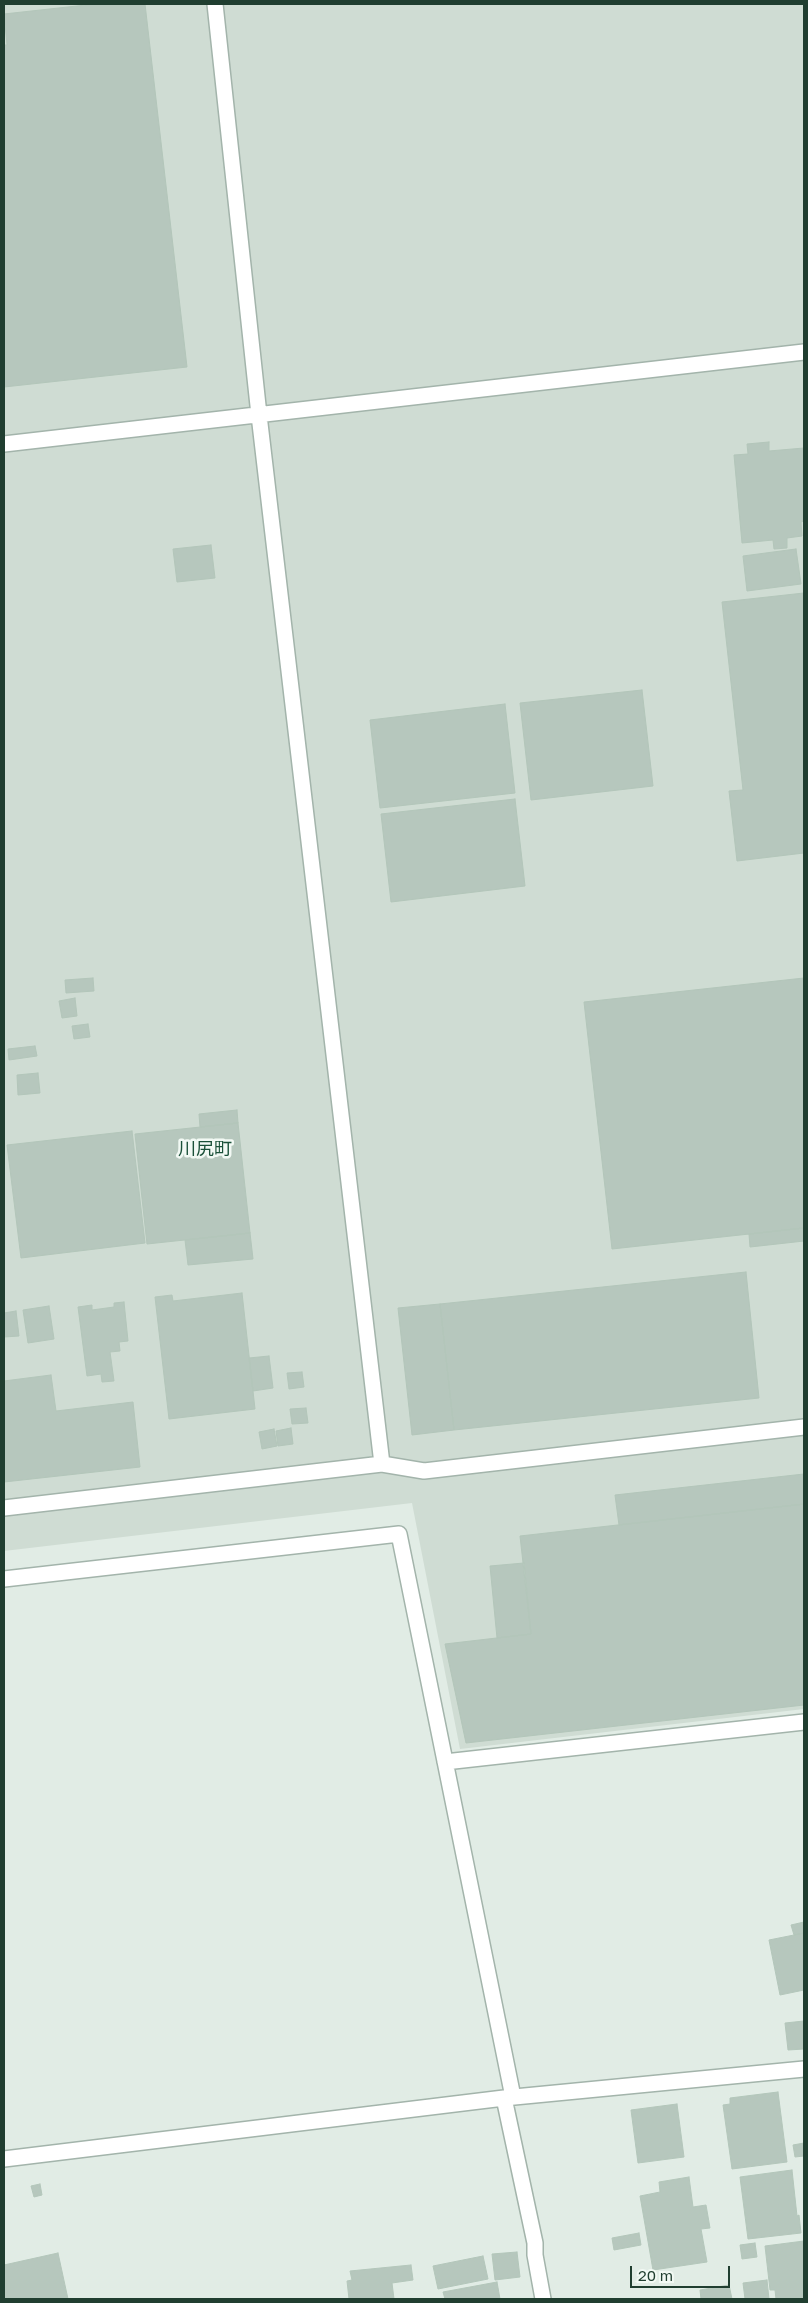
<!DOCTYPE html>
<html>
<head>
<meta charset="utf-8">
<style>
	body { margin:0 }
	#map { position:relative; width:808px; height:2303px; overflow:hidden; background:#e1ece5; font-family:"Golos Text",sans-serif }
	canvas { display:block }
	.frame { position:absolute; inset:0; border:5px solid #203e30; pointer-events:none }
	.scale { position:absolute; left:630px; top:2266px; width:100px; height:22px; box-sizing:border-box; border:2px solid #203e30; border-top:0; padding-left:6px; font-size:15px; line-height:18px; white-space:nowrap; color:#203e30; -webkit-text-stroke:4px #f2f9f4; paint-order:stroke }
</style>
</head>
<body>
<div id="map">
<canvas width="808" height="2303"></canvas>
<div class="frame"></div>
<div class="scale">20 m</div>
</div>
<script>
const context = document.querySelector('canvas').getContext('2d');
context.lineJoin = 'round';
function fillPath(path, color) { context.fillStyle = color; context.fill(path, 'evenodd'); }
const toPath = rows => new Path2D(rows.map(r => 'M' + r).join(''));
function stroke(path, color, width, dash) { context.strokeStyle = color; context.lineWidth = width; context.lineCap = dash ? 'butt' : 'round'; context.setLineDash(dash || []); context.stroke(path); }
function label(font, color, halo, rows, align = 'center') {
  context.font = font + ' "Golos Text","Noto Sans JP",sans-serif'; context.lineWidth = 5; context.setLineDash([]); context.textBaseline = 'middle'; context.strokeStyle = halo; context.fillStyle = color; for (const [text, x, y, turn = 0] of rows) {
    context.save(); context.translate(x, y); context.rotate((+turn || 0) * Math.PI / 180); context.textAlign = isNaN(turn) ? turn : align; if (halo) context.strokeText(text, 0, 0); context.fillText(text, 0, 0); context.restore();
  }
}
fillPath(toPath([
	[4,4,804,4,804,1709,460,1749,412,1503,4,1551]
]), '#cfdcd3');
const building = toPath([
	[95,4,145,4,187,367,4,387,4,45,7,45,4,14,95,4],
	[769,442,769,451,804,448,804,521,801,522,802,536,787,538,787,548,774,549,773,540,742,543,734,455,748,454,747,444,769,442],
	[211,545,215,578,177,582,173,549,211,545],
	[796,549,801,584,747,591,743,556,796,549],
	[804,593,804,853,737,861,729,791,743,790,722,602,804,593],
	[642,690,653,786,531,800,520,703,642,690],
	[505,704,515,793,380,808,370,720,505,704],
	[515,799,525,886,391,902,381,814,515,799],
	[93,978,94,991,66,993,65,980,93,978],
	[804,978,804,1228,612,1249,584,1002,804,978],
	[75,998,77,1016,62,1018,59,1001,75,998],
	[88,1024,90,1037,74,1039,72,1026,88,1024],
	[35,1046,37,1056,9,1060,8,1049,35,1046],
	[38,1073,40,1093,18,1095,17,1075,38,1073],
	[237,1110,238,1123,200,1127,199,1114,237,1110],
	[238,1123,250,1233,147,1244,135,1134,238,1123],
	[132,1131,145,1243,21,1258,7,1145,132,1131],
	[804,1228,804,1241,750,1247,749,1234,804,1228],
	[250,1233,253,1259,188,1265,185,1240,250,1233],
	[746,1272,759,1398,454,1430,440,1304,746,1272],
	[242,1293,255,1409,169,1419,155,1297,172,1295,173,1301,242,1293],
	[124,1302,128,1341,119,1342,120,1351,110,1352,114,1381,102,1382,101,1374,87,1376,78,1307,92,1305,92,1310,114,1307,114,1303,124,1302],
	[440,1304,454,1430,412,1435,398,1308,440,1304],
	[49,1306,54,1339,28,1343,23,1310,49,1306],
	[16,1311,19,1336,4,1337,4,1313,16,1311],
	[269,1356,273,1388,253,1391,249,1358,269,1356],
	[302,1372,304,1387,289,1389,287,1373,302,1372],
	[51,1375,56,1411,133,1402,140,1467,4,1482,4,1381,51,1375],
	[306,1408,308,1423,292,1424,290,1409,306,1408],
	[291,1428,293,1444,278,1446,276,1431,291,1428],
	[274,1429,277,1446,262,1449,259,1432,274,1429],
	[804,1474,804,1504,619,1525,615,1495,804,1474],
	[804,1504,804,1705,466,1743,445,1644,531,1634,520,1536,804,1504],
	[524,1563,531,1634,497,1638,490,1566,524,1563],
	[804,1922,804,1933,794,1935,791,1925,804,1922],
	[804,1933,804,1990,780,1995,769,1940,804,1933],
	[804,2021,804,2049,788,2050,785,2023,804,2021],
	[778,2092,787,2162,732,2169,723,2105,730,2104,730,2098,778,2092],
	[677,2104,684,2157,638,2163,631,2110,677,2104],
	[804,2143,804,2156,795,2157,793,2145,804,2143],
	[792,2170,797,2216,799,2215,801,2233,748,2239,740,2177,792,2170],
	[689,2177,693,2207,706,2205,710,2228,701,2229,707,2262,653,2270,640,2196,660,2192,659,2182,689,2177],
	[40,2184,42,2195,34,2197,31,2186,40,2184],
	[639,2233,641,2245,614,2250,612,2238,639,2233],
	[804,2241,804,2299,776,2299,775,2290,770,2290,765,2246,804,2241],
	[755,2243,757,2257,742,2259,740,2245,755,2243],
	[517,2252,520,2277,495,2280,492,2254,517,2252],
	[58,2253,68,2299,4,2299,4,2265,58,2253],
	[483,2256,488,2279,438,2289,433,2266,483,2256],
	[411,2265,413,2280,392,2283,394,2299,349,2299,347,2281,352,2280,350,2271,411,2265],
	[767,2280,769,2299,745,2299,743,2283,767,2280],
	[497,2282,500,2299,445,2299,443,2292,497,2282],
	[729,2285,732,2299,701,2299,700,2290,729,2285]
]);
fillPath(building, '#b6c7bd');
stroke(building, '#b3c6ba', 1);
const service = toPath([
	[215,4,259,415,382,1464],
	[4,444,804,352],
	[4,1508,382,1464,424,1471,804,1427]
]);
const minor = toPath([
	[4,1579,399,1534,513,2097],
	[445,1762,804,1722],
	[504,2098,535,2243,535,2255,543,2299],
	[4,2159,504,2098,804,2069]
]);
stroke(service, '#a3b4ab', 18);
stroke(minor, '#a3b4ab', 18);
stroke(service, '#fff', 15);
stroke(minor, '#fff', 15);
label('18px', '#1b5139', '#f2f9f4', [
	["川尻町",205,1149]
]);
</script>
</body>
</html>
